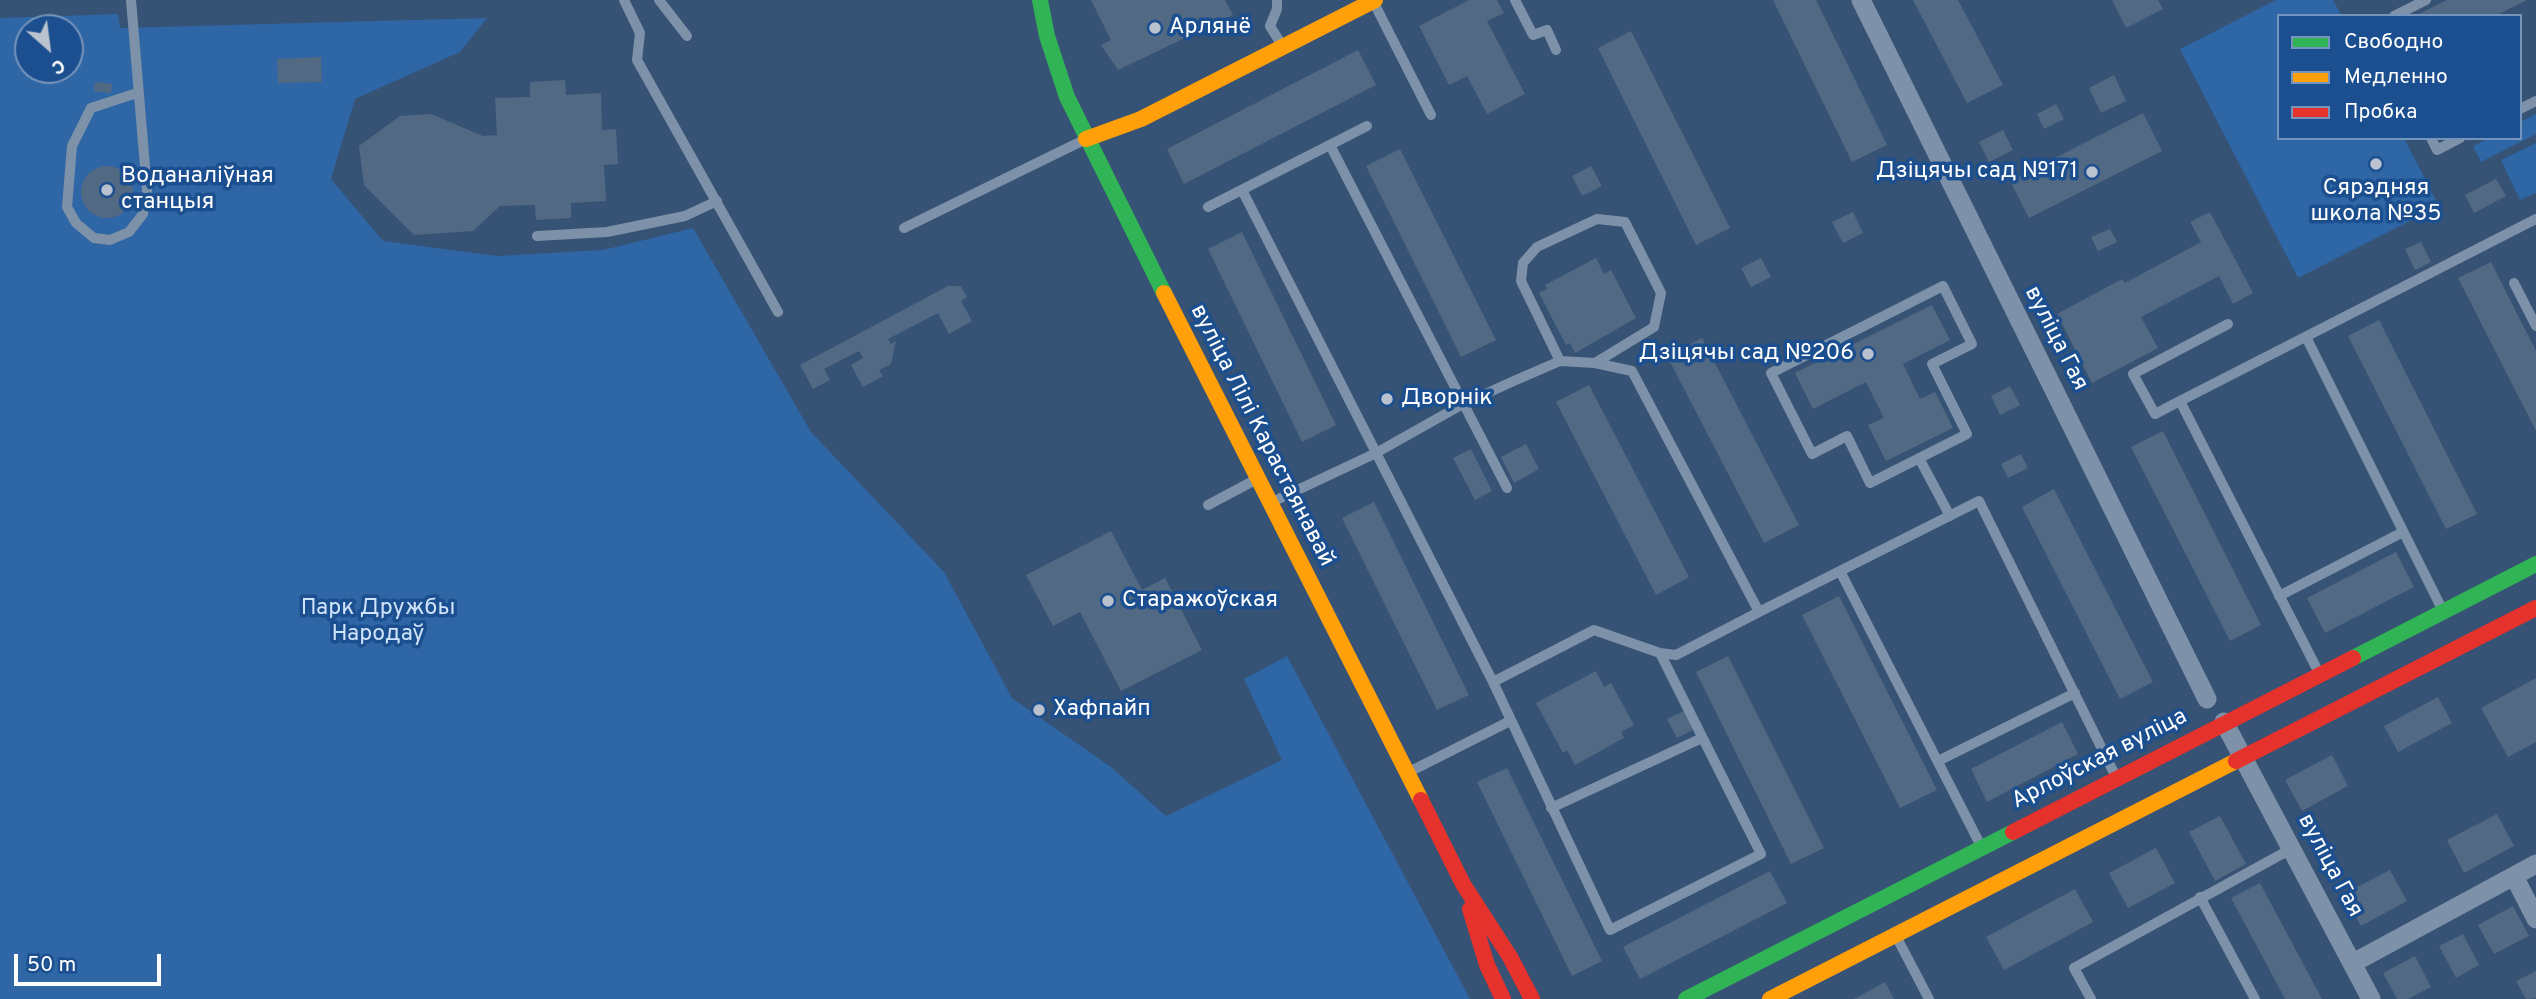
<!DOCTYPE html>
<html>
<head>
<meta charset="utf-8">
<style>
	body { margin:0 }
	#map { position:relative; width:2536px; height:999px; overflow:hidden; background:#365274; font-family:Overpass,sans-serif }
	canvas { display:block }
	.legend { position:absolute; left:2277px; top:14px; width:245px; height:126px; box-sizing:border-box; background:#1b4f8f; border:2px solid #7695bc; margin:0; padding:9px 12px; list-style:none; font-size:21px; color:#fff }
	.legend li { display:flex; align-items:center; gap:14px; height:35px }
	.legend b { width:35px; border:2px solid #7695bc }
	.north { position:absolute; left:14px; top:14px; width:70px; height:70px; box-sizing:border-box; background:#1b4f8f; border:2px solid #7695bc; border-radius:50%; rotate:152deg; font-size:19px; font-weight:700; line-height:28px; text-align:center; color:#fff }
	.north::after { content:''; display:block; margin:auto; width:24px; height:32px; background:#b9c2ce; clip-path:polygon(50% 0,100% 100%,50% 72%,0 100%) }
	.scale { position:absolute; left:14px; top:954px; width:147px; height:32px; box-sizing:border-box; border:4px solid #fff; border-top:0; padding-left:9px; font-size:21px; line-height:24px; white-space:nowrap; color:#fff; -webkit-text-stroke:5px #1b4f8f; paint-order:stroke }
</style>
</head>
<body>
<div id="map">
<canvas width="2536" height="999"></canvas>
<ul class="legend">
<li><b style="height:9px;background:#30b455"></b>Свободно</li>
<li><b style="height:9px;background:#ff9f0a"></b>Медленно</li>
<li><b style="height:9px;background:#e5322d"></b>Пробка</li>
</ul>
<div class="north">С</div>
<div class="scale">50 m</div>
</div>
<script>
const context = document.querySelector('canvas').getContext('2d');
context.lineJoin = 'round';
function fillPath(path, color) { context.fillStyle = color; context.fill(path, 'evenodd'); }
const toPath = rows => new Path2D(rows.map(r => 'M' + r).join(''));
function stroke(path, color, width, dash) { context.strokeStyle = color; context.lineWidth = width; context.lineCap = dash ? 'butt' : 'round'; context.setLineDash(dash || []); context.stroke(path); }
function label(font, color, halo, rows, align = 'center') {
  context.font = font + ' Overpass,sans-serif'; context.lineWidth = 7; context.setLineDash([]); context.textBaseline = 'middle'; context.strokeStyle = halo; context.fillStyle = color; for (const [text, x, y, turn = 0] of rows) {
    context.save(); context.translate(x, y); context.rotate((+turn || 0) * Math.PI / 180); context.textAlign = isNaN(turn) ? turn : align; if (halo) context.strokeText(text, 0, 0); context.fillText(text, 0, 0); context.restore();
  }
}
fillPath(toPath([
	[2276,0,2333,0,2342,16,2279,16,2279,138,2404,138,2439,206,2298,278,2180,49],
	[118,14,120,28,487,18,460,52,355,99,331,179,383,241,497,256,603,250,693,228,811,432,944,572,1012,698,1111,767,1166,816,1282,760,1244,679,1287,656,1470,999,0,999,0,18],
	[28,28,70,28,70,70,28,70],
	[2536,114,2536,134,2481,162,2473,146,2489,138,2520,138,2520,122],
	[2536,143,2536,193,2520,200,2501,160]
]), '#2f66a5');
fillPath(toPath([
	[1091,0,1225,0,1233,15,1118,70,1101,45,1111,40],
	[1469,0,1497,0,1504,13,1487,21,1525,94,1487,114,1467,76,1449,85,1419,26],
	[1773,0,1816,0,1887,145,1852,162],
	[1913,0,1958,0,2003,85,1967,103],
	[2112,0,2158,0,2163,9,2126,28],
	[2447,0,2527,0,2495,16,2415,16],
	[1631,31,1730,228,1696,245,1598,48],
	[1358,50,1376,85,1184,184,1167,149],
	[321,57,322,82,278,83,277,59],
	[2114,75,2126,101,2101,113,2089,88],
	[565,80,566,95,601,93,602,130,616,129,618,164,604,165,606,201,571,203,571,218,536,220,535,205,500,206,473,231,414,235,364,185,359,146,400,116,431,114,483,136,497,135,495,98,530,97,530,82],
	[95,82,112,84,111,93,94,91],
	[2056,104,2064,119,2044,129,2037,114],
	[2143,113,2162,151,2029,218,2010,181],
	[2003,130,2013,150,1989,162,1979,142],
	[1400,149,1496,340,1461,357,1366,166],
	[1591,166,1602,186,1582,196,1572,176],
	'81 192a26 26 0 1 1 52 0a26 26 0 1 1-52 0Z',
	[2496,179,2506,196,2474,213,2465,195],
	[1853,212,1863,233,1843,243,1832,222],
	[2210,212,2253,293,2233,304,2219,276,2141,317,2158,348,2092,383,2057,314,2122,279,2125,283,2201,242,2190,222],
	[2110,229,2117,242,2098,251,2091,237],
	[1242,232,1336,425,1302,442,1208,249],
	[2421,242,2431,262,2415,270,2405,249],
	[1596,258,1604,274,1611,270,1636,318,1575,353,1570,343,1566,345,1539,293,1547,289,1545,285],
	[1761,258,1771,277,1751,287,1741,268],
	[2491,262,2536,351,2536,431,2458,278],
	[948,286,961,286,967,297,961,301,972,321,949,334,938,313,888,339,891,344,896,341,891,364,879,370,883,376,863,387,851,365,863,358,859,351,824,369,830,380,813,389,800,365],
	[1932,305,1950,340,1903,364,1920,399,1935,392,1953,428,1886,461,1868,425,1884,418,1866,382,1813,409,1795,373],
	[2379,320,2477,514,2446,529,2348,336],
	[1702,338,1799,525,1764,543,1667,356],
	[1589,385,1689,577,1656,595,1556,402],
	[2010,386,2020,405,2000,415,1991,396],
	[2163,431,2261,625,2230,641,2131,447],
	[1526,444,1539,469,1514,483,1501,457],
	[1471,449,1492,491,1475,500,1453,458],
	[2021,454,2028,468,2008,478,2001,464],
	[2054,489,2153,682,2120,699,2022,507],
	[1374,502,1469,695,1437,710,1342,518],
	[1111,531,1142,590,1165,578,1202,650,1121,691,1080,612,1053,626,1026,575],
	[2396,552,2414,587,2325,633,2307,598],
	[1839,596,1937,790,1900,808,1802,615],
	[1728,656,1824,848,1791,864,1696,672],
	[1596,671,1604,687,1611,683,1634,725,1621,732,1624,738,1575,765,1567,750,1563,753,1536,703],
	[2536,678,2536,742,2508,757,2481,708],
	[2438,697,2452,723,2398,752,2384,726],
	[1684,711,1693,730,1677,738,1667,719],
	[2062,722,2078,754,1987,802,1971,769],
	[2332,755,2348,786,2302,811,2285,780],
	[1507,768,1602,961,1572,976,1477,782],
	[2497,814,2514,846,2464,873,2447,840],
	[2220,816,2246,864,2215,881,2189,832],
	[2156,848,2175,883,2128,908,2109,873],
	[2390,870,2407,901,2361,926,2344,894],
	[1770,871,1787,903,1640,979,1623,947],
	[2260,883,2322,999,2285,999,2231,898],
	[2075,889,2093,922,2004,970,1986,937],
	[2513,906,2529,936,2494,954,2478,925],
	[2463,934,2479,965,2456,978,2439,946],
	[2415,956,2431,987,2408,999,2397,999,2383,973],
	[2536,971,2536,998,2526,999,2516,981],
	[1885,982,1894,999,1854,999]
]), '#526984');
stroke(toPath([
	[131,0,147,190,143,214,129,232,110,240,94,238,76,223,67,207,72,146,91,108,137,93],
	[624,0,640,33,637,60,778,312],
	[659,0,687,36],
	[1277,0,1277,9,1270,26,1283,47],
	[1515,0,1533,35,1547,30,1556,50],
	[1374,3,1431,115],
	[2394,16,2426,0],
	[2520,109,2536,101],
	[2431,138,2437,150,2460,138],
	[1330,145,1507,488],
	[1242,190,1493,682],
	[1208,207,1367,126],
	[904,228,1086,139],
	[537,236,607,232,685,216,717,201],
	[2514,283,2536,326],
	[1943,286,1972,344,1932,364,1967,434,1870,483,1847,436,1812,454,1771,373,1943,286],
	[2306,337,2442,609],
	[1560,361,1521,281,1523,263,1537,247,1597,219,1625,222,1661,293,1654,327,1595,363],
	[2180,401,2155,414,2133,374,2228,324],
	[1919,458,1950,516],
	[1270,503,1376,453,1463,404,1516,380,1560,361,1595,363,1632,371,1759,612,1840,571],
	[1208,505,1257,479],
	[2279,596,2403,532],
	[1660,653,1761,854,1610,930,1493,682,1594,630,1660,653,1676,655,1759,612],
	[2318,671,2180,401,2536,219],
	[1938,761,2075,693],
	[1407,773,1510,721],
	[1551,808,1702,738],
	[1981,846,1840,571,1979,501,2116,777],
	[2200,897,2255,999],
	[1897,938,1929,999],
	[2091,999,2074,968,2291,849]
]), '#7d92a8', 10);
stroke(toPath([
	[1861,0,2207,699],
	[2224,722,2371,999],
	[2514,876,2536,919],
	[2353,963,2536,864]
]), '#7d92a8', 19);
stroke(toPath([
	[1040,0,1047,36,1067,97,1164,293],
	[2353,658,2536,564],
	[1686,999,2013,832]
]), '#30b455', 16);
stroke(toPath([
	[1086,139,1141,119,1375,0],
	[1164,293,1421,800],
	[1770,999,2236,761]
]), '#ff9f0a', 16);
stroke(toPath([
	[2236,761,2536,608],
	[1421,800,1463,884,1510,957,1532,999],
	[2013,832,2353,658],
	[1470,909,1487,965,1503,999]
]), '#e5322d', 16);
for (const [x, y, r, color] of [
	[1155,28,7,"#b9c2ce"],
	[2376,164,7,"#b9c2ce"],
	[2092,172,7,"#b9c2ce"],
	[107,190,7,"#b9c2ce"],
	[1868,354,7,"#b9c2ce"],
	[1387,399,7,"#b9c2ce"],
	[1108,601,7,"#b9c2ce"],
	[1039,710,7,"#b9c2ce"]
]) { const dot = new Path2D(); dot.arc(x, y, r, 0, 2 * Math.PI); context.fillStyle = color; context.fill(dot); stroke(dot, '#1b4f8f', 2.5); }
label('23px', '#fff', '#1b4f8f', [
	["Арлянё",1169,28],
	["Дзіцячы сад №171",2078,172,"right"],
	["Воданаліўная",121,177],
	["станцыя",121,203],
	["Сярэдняя",2376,189,"center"],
	["школа №35",2376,215,"center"],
	["Дзіцячы сад №206",1854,354,"right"],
	["Дворнік",1401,399],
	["Старажоўская",1122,601],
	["Хафпайп",1053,710]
], 'left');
label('23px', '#fff', '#1b4f8f', [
	["вуліца Гая",2055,339,63],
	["вуліца Лілі Карастаянавай",1261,436,63],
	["Арлоўская вуліца",2100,760,-27],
	["вуліца Гая",2329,866,62]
]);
label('23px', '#cfe3fa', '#1b4f8f', [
	["Парк Дружбы",378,609],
	["Народаў",378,635]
]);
</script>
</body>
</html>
